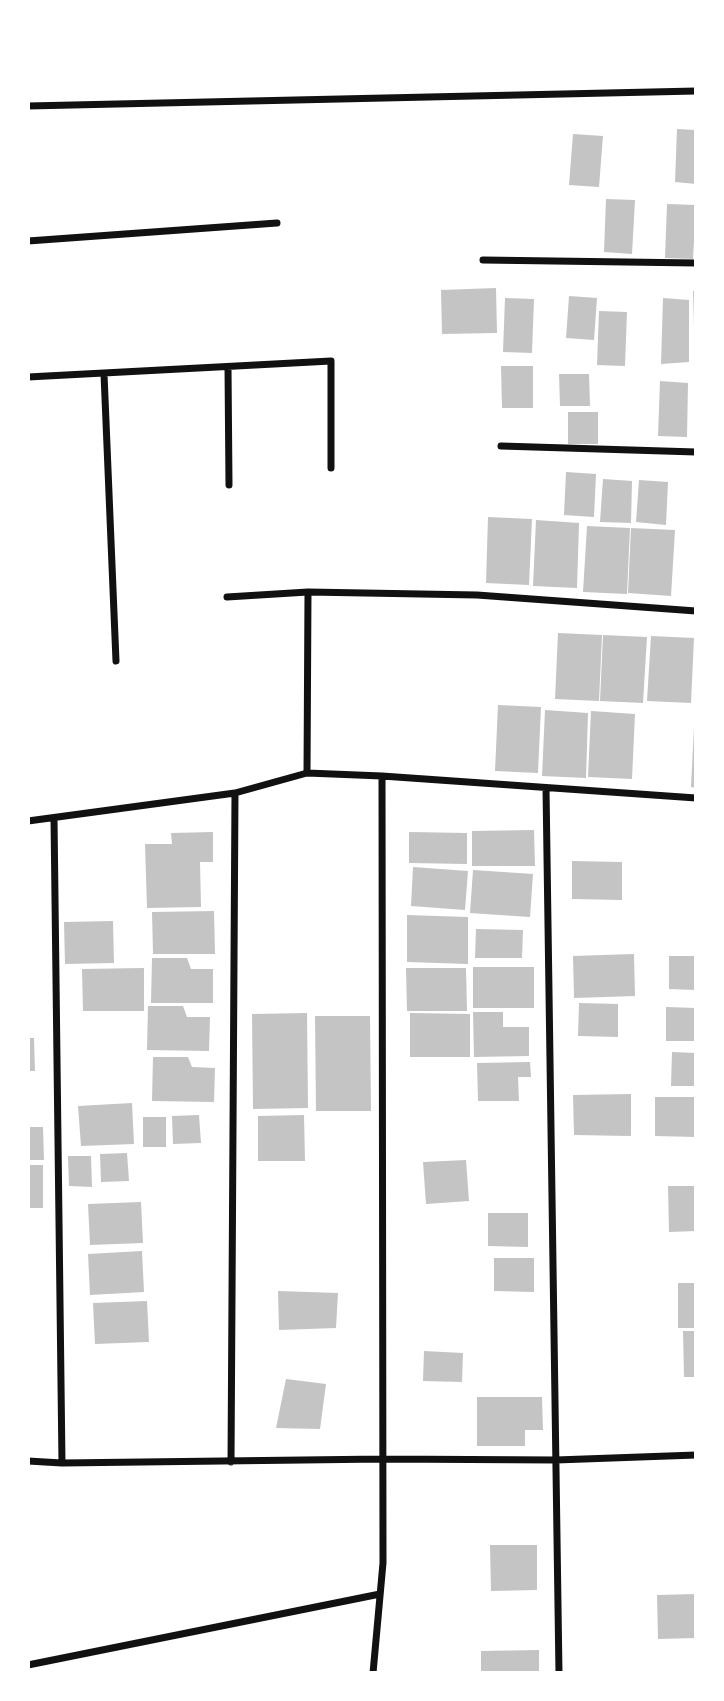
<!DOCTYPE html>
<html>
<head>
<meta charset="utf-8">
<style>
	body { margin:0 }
	#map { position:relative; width:724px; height:1701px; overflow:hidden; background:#fff; font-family:Signika,sans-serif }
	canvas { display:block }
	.frame { position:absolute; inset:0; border:30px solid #fff; pointer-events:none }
</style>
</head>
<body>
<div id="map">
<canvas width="724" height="1701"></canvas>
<div class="frame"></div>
</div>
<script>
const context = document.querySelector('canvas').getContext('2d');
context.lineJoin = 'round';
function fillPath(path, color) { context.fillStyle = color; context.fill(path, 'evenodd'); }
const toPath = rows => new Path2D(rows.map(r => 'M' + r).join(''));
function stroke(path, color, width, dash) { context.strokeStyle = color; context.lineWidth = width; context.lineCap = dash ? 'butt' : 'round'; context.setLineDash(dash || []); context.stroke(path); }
fillPath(toPath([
	[677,129,696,130,696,184,675,182],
	[573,134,603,136,599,187,569,185],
	[606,199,635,200,632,254,604,252],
	[667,204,696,205,693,259,665,258],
	[496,288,497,333,442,334,441,290],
	[693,291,696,291,696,326,694,326],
	[569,296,597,298,594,340,566,338],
	[505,298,534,299,532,353,503,352],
	[663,298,689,300,689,362,661,364],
	[599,311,627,312,625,366,597,365],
	[501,366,533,366,533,408,502,408],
	[559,374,589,374,590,406,560,406],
	[660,381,688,383,687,437,658,436],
	[568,412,598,412,598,444,568,444],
	[566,472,596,474,594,517,564,515],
	[603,479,632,481,631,523,600,522],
	[639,480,668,482,666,525,636,522],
	[488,517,532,519,529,585,486,583],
	[536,520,579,523,577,588,533,586],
	[587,526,630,528,627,594,583,592],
	[631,528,675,530,671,596,628,593],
	[558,633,602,635,599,701,555,699],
	[603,635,647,637,643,703,600,701],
	[651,636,694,638,691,703,647,701],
	[498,705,541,707,538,773,495,771],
	[545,710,588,713,586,778,542,776],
	[591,711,635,714,632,779,588,777],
	[694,727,696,727,696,788,691,787],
	[534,830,535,866,472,866,472,831],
	[213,832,213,862,200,862,201,907,147,908,145,844,172,844,171,833],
	[409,832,467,833,467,864,409,863],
	[572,861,622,862,622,900,572,899],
	[413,867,468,871,465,910,411,906],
	[473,870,533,874,530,917,470,913],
	[214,911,215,954,153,954,152,912],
	[407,915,468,917,468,964,407,962],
	[113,921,114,963,65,964,64,922],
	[476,929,523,930,522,958,475,958],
	[634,954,635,996,574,998,573,956],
	[669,956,696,956,696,990,669,989],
	[152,958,187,958,191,969,213,969,213,1003,151,1003],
	[473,967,534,967,534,1008,473,1008],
	[144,968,144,1011,83,1011,82,969],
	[406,968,466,968,467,1011,407,1011],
	[579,1003,618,1004,618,1037,578,1036],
	[148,1006,183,1006,187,1017,210,1017,209,1051,147,1050],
	[666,1007,696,1008,696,1041,666,1041],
	[473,1012,503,1012,503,1027,529,1027,529,1056,474,1057],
	[307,1013,308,1108,253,1109,252,1014],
	[410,1013,470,1014,470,1057,410,1057],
	[315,1016,370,1016,371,1111,316,1111],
	[28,1038,34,1038,35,1071,28,1071],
	[672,1052,696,1053,696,1086,671,1086],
	[153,1057,188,1057,192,1067,215,1068,214,1102,152,1101],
	[530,1062,531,1077,518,1077,519,1101,478,1101,477,1063],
	[631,1094,631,1136,574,1135,573,1095],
	[655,1097,696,1097,696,1137,655,1136],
	[132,1103,134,1144,81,1146,78,1106],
	[199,1115,201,1143,173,1144,172,1116],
	[304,1115,305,1161,258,1161,258,1116],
	[143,1117,166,1117,166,1147,143,1147],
	[28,1127,43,1127,44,1160,28,1160],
	[127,1153,129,1181,101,1182,100,1154],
	[68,1156,91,1156,92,1187,69,1186],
	[466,1160,469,1201,426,1204,423,1162],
	[28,1165,43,1165,43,1208,28,1208],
	[668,1186,696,1186,696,1231,669,1232],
	[141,1202,143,1243,90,1245,88,1204],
	[488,1213,528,1213,528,1247,488,1246],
	[142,1251,144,1292,90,1295,88,1254],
	[494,1258,534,1258,534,1292,494,1291],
	[678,1283,696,1283,696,1328,678,1328],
	[278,1291,338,1293,336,1328,279,1330],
	[147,1301,149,1342,95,1344,93,1303],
	[683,1331,696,1331,696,1377,684,1377],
	[424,1351,463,1353,462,1382,423,1381],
	[286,1379,326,1384,320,1429,276,1428],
	[477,1397,542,1397,543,1430,525,1430,525,1446,477,1446],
	[490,1545,537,1545,537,1590,491,1591],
	[696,1594,696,1638,658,1639,657,1595],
	[539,1650,539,1673,481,1673,481,1651]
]), '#c4c4c4');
stroke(toPath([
	[28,106,696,91],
	[28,241,277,223],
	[483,260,696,263],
	[228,367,229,485],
	[104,374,116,661],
	[28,377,331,361,331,468],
	[501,446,696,452],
	[227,597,308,592,477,595,696,611],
	[307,773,308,592],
	[546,788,559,1673],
	[54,818,62,1463],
	[28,821,235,793,307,773,382,776,696,798],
	[28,1461,62,1463,383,1459,556,1460,696,1455],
	[231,1462,235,793],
	[28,1665,380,1594],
	[373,1673,383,1563,382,776]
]), '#111', 7);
</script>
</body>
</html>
